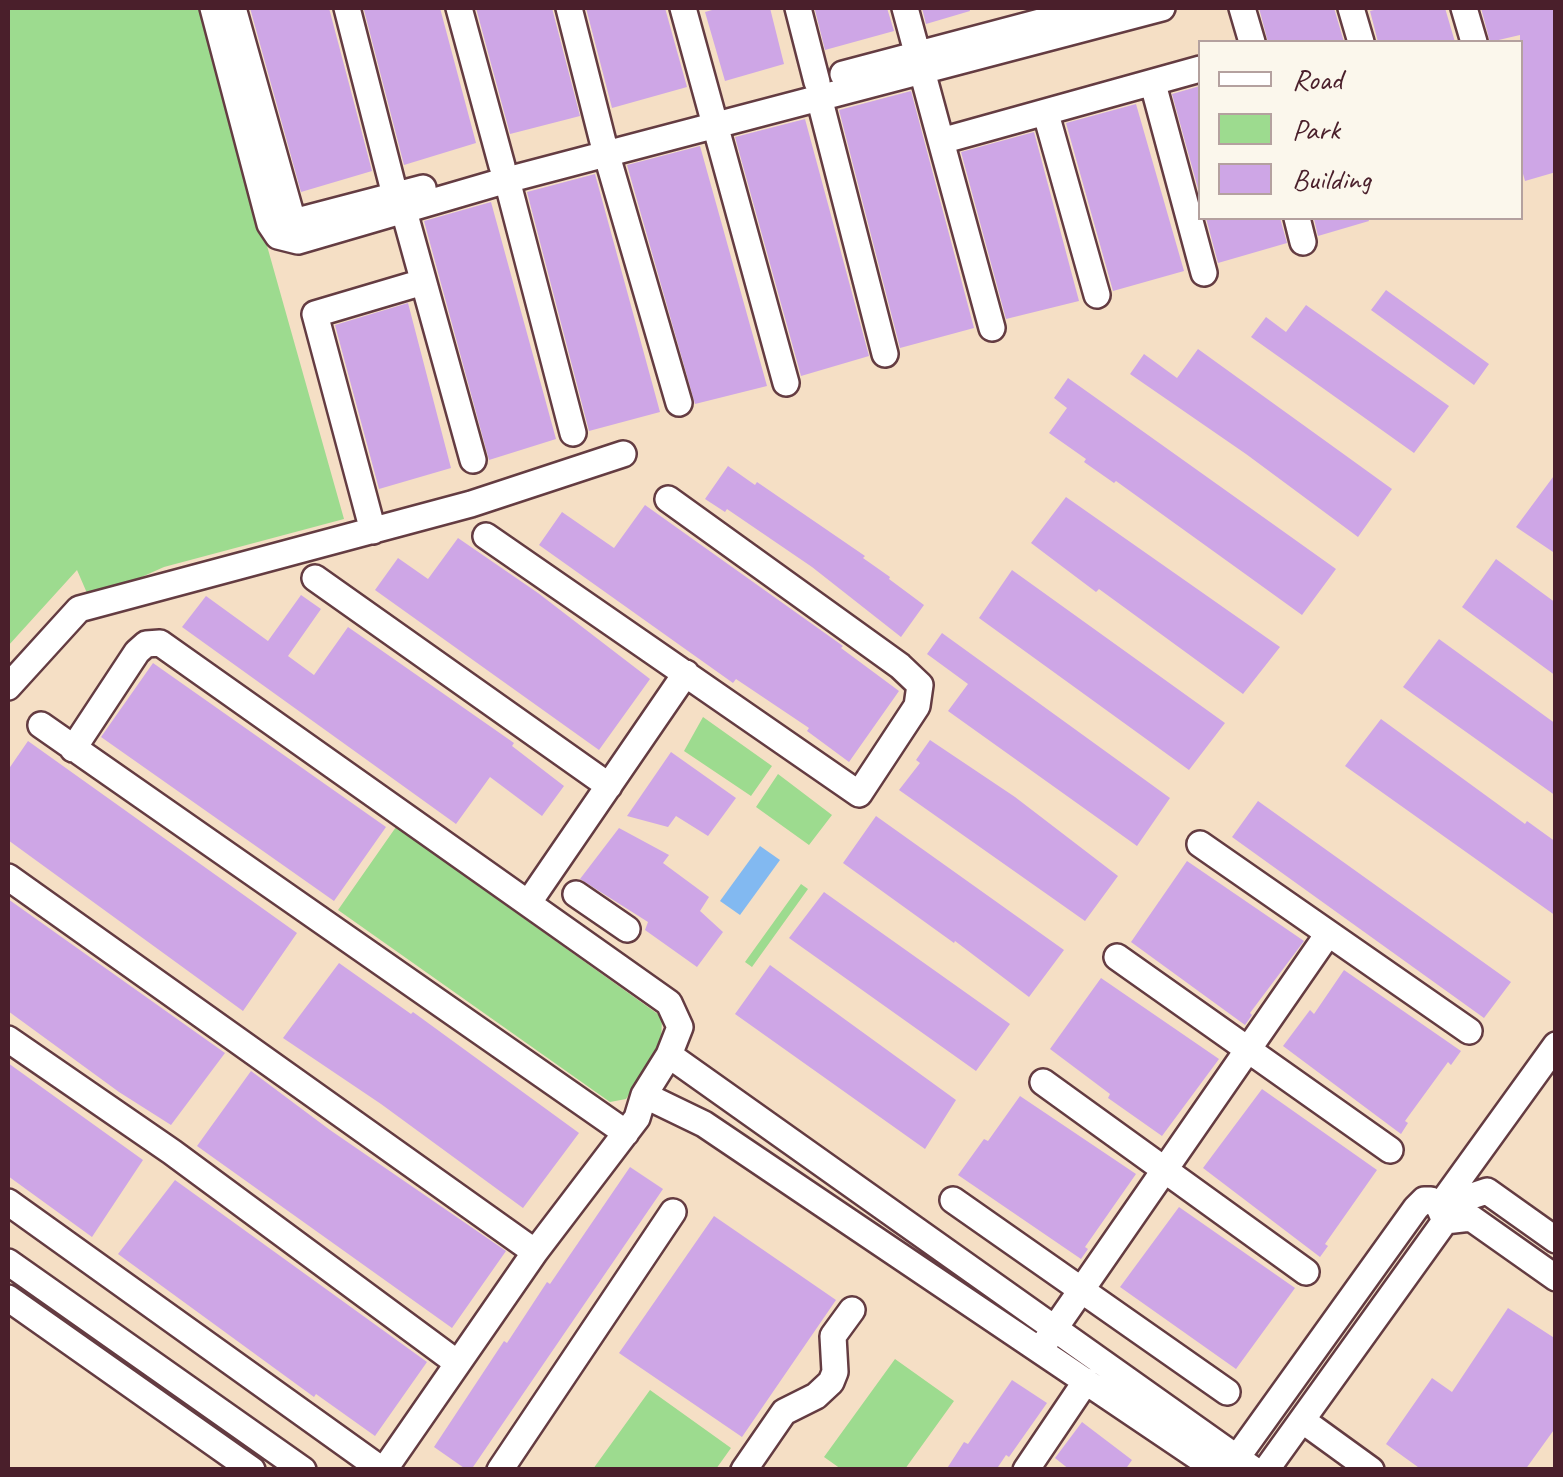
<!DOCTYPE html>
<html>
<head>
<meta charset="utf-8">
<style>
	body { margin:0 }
	#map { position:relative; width:1563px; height:1477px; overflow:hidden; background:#f5dfc5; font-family:Caveat,sans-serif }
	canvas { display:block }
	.frame { position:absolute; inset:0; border:10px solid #4a1f2b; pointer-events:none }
	.legend { position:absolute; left:1198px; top:40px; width:325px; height:180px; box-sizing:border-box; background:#fbf7ec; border:2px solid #b4a19f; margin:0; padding:12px 18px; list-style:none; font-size:30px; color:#4a1f2b }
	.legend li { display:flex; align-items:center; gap:20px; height:50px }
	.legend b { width:50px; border:2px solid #b4a19f }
</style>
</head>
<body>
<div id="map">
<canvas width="1563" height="1477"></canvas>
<div class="frame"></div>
<ul class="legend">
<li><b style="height:12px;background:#fff"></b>Road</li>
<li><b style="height:28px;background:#9ddb8f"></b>Park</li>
<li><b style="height:28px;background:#cea6e6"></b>Building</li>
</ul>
</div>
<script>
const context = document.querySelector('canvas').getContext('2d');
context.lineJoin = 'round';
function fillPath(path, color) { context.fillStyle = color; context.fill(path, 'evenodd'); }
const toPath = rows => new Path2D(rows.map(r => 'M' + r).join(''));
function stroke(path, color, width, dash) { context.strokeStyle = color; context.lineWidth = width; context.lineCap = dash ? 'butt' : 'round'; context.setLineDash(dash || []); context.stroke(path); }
fillPath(toPath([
	[8,8,200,8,344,519,164,567,90,600,77,570,8,646],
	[703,717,772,766,751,796,684,751],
	[778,774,832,815,809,845,756,807],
	[396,827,662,1017,661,1046,626,1099,610,1102,338,910],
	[801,884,808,889,752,967,745,962],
	[895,1359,954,1401,905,1469,841,1469,824,1457],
	[650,1390,731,1448,716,1469,593,1469]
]), '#9ddb8f');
fillPath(toPath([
	[760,846,780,860,740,915,720,901]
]), '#82b9f1');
fillPath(toPath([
	[250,8,329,8,372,171,301,192],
	[374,8,440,8,476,143,404,165,364,10],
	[476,8,552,8,580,116,510,134],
	[586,8,665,8,687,87,612,108],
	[719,8,770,8,784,64,725,81,705,12],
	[824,8,887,8,894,31,825,50,815,10],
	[922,8,969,8,970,11,926,24],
	[1259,8,1334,8,1344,42,1268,42],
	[1382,8,1445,8,1455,42,1378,42,1370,11],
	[1481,8,1556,8,1556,172,1525,181,1520,163,1520,35,1490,42],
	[1200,86,1200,196,1172,94],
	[911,91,974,328,900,348,839,110],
	[1136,104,1184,271,1113,291,1066,123],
	[805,119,869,356,801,376,735,137],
	[1034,132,1079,301,1006,319,961,152],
	[700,146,767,386,695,404,627,165],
	[595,174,660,412,589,431,527,192],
	[491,202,556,439,489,460,424,221],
	[1206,218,1280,218,1287,243,1218,263],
	[1320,218,1368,218,1369,221,1318,236,1314,219],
	[1386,290,1489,364,1474,385,1371,310],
	[408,303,451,468,379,489,335,325],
	[1306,305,1449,406,1414,453,1251,337,1266,317,1286,332],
	[1198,349,1392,489,1358,537,1246,454,1130,374,1144,354,1177,378],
	[1068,378,1336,569,1302,615,1116,481,1114,483,1084,462,1086,459,1049,433,1067,408,1054,398],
	[728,466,755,485,757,482,865,556,863,558,890,577,889,579,924,605,901,637,812,567,727,509,725,512,705,499],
	[1556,473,1556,554,1516,527],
	[1066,497,1280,647,1243,694,1099,589,1096,592,1031,543],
	[645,505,843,646,841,648,899,691,849,762,807,731,809,728,736,679,733,683,539,545,562,512,614,548],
	[458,538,538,593,650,679,599,750,375,590,398,558,428,579],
	[1496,559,1556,603,1556,676,1462,607],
	[1012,570,1225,723,1189,770,979,618],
	[301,595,321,609,288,656,314,675,348,627,514,743,512,746,564,786,542,816,490,777,456,824,182,627,206,596,268,641],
	[942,633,1170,798,1137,846,948,711,968,684,927,654],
	[1439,639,1556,724,1556,796,1403,687],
	[153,663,386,827,334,901,101,737],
	[1381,719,1525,824,1527,821,1556,842,1556,916,1345,766],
	[930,740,1015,797,1118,876,1085,921,899,790,920,763,916,760],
	[28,741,297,933,243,1011,8,840,8,770],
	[671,752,736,798,708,836,676,816,668,827,627,816],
	[1258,801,1511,982,1484,1018,1232,837],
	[876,816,1064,950,1029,997,955,941,954,943,843,863],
	[619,828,669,855,663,863,709,897,700,911,723,932,697,967,645,930,648,922,580,879],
	[1187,861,1304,941,1250,1013,1252,1015,1245,1025,1131,942],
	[824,892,1010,1024,976,1071,789,938],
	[8,899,225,1053,171,1125,119,1092,8,1011],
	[339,963,411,1014,413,1012,579,1133,523,1208,381,1104,283,1038],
	[770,965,956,1100,925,1149,735,1014],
	[1344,970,1461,1051,1451,1065,1448,1062,1405,1121,1408,1123,1401,1134,1283,1046,1310,1010,1314,1014],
	[1101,978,1219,1059,1162,1136,1108,1098,1110,1094,1050,1049],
	[8,1063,143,1160,92,1237,8,1176],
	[251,1071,330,1130,506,1251,452,1328,197,1146],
	[1262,1089,1377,1170,1325,1244,1328,1246,1320,1257,1203,1168],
	[1020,1096,1136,1174,1085,1247,1088,1249,1081,1259,958,1175,984,1139,988,1141],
	[630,1167,663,1189,471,1470,467,1470,434,1447,504,1341,507,1343,547,1282,550,1284],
	[175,1180,427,1362,375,1436,316,1394,314,1397,118,1254],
	[1179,1207,1295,1288,1236,1369,1120,1287],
	[714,1216,836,1300,742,1437,619,1353],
	[1508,1308,1556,1339,1556,1427,1525,1470,1422,1470,1386,1444,1432,1378,1452,1392],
	[1012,1380,1047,1403,1009,1457,1006,1455,996,1470,946,1470,964,1442,968,1444],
	[1082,1422,1132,1460,1125,1470,1070,1470,1055,1458]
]), '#cea6e6');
const minor = toPath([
	[213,8,270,224,278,236,298,241,507,180,1162,8],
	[233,8,297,236],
	[347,8,395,195],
	[459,8,502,166],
	[569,8,603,142,679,403],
	[683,8,786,383],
	[798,8,817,82],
	[905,8,941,141,1200,69],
	[1242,8,1252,42],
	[1351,8,1361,42],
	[1464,8,1474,42],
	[843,74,1093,8],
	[1153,84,1204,273],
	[819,97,885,354],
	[1046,114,1097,295],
	[941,141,992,328],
	[507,180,573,433],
	[404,211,473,460],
	[1297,218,1303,242],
	[293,222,423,188],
	[373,531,315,314,423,282],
	[486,536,859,794,917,706,920,685,900,666,668,499],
	[315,578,609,786],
	[8,687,79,609,471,504,623,454],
	[41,725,626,1133],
	[73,749,137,652,146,644,160,643,669,1003,680,1027,669,1055,644,1095,637,1118,535,1252,384,1470],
	[1200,844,1469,1031],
	[8,877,535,1252],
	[576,894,627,929],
	[529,902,686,673],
	[1117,957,1390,1150],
	[8,1039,172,1152,456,1362],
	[669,1055,1254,1470],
	[1043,1082,1306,1272],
	[644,1095,704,1124,1217,1470],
	[953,1200,1227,1392],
	[8,1202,382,1470],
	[1439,1207,1556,1045],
	[1439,1207,1487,1191,1556,1240],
	[1445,1221,1471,1218,1556,1278],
	[8,1262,303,1470],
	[8,1298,252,1470],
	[1046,1341,1328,934],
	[1302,1420,1371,1470],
	[500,1470,673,1212],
	[744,1470,784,1412,816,1396,831,1382,835,1372,833,1336,852,1310],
	[1026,1470,1086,1381],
	[1228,1470,1416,1208,1424,1200,1431,1200,1439,1207,1445,1221,1266,1470]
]);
stroke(minor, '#643c42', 30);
stroke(minor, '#fff', 25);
</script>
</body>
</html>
